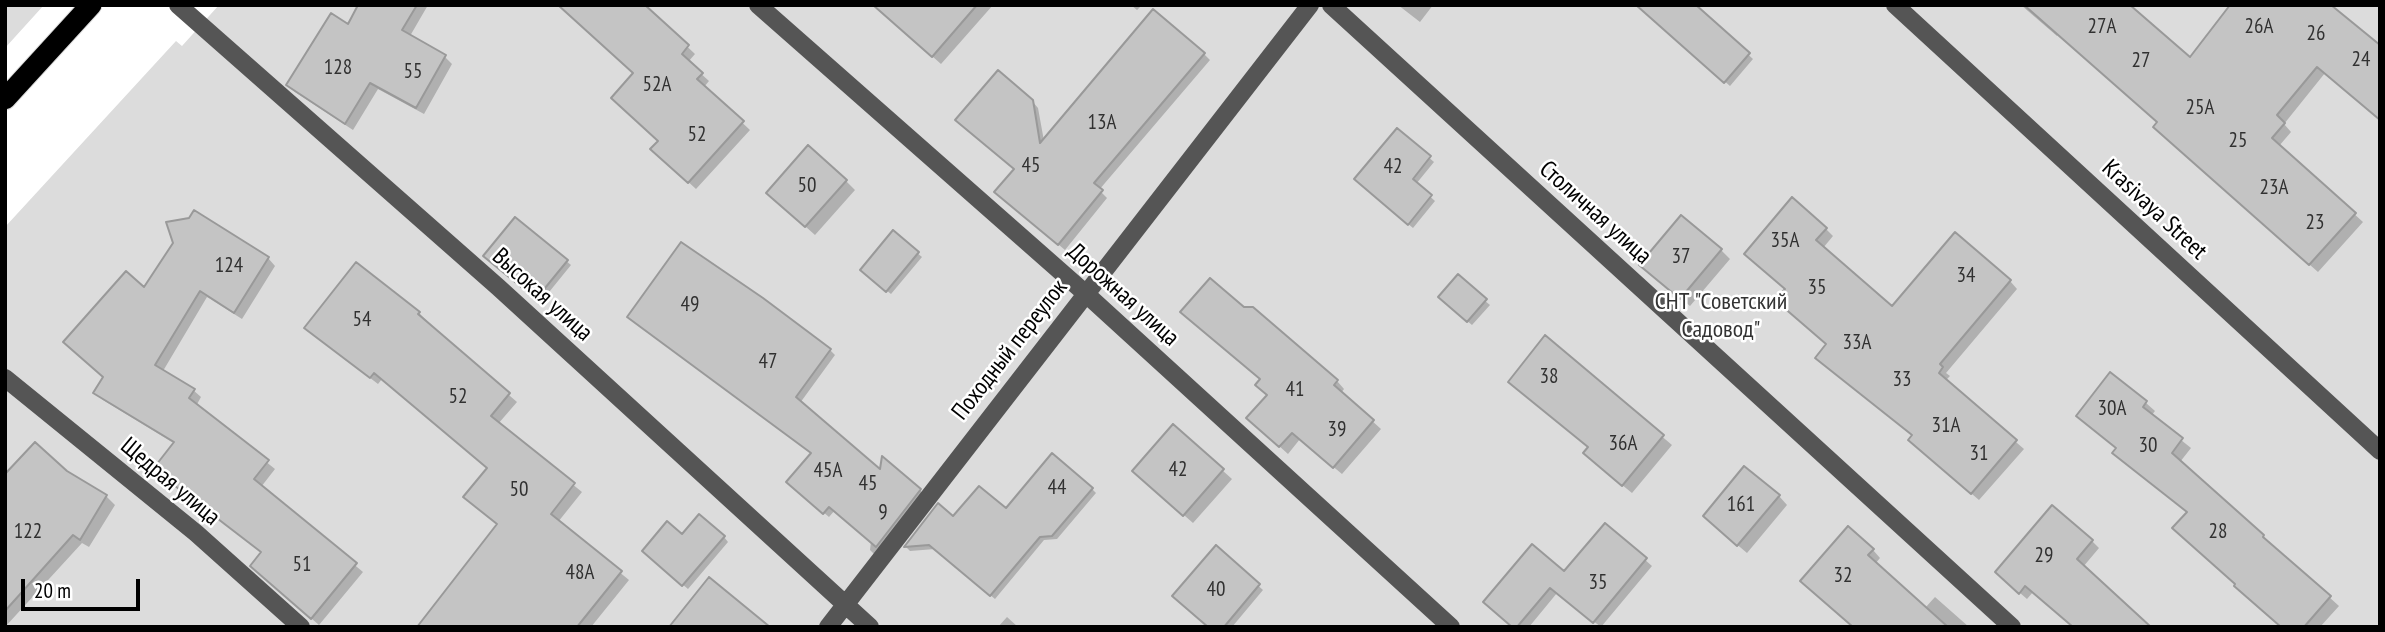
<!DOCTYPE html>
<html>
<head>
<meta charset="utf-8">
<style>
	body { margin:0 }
	#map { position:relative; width:2385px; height:632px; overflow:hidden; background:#fff; font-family:"PT Sans Narrow",sans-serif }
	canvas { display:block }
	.frame { position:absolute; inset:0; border:7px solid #000; pointer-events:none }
	.scale { position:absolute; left:21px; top:579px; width:119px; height:32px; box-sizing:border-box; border:4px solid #000; border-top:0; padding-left:9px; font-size:21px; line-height:24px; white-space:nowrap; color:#000; -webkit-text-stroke:5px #fff; paint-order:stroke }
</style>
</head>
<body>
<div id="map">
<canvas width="2385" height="632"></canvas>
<div class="frame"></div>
<div class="scale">20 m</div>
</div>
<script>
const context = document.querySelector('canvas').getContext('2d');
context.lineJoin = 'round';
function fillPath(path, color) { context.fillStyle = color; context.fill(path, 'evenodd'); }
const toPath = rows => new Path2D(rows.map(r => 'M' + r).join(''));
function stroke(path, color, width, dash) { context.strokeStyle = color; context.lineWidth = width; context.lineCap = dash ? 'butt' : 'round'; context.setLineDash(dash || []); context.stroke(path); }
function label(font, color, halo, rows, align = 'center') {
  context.font = font + ' "PT Sans Narrow",sans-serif'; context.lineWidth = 5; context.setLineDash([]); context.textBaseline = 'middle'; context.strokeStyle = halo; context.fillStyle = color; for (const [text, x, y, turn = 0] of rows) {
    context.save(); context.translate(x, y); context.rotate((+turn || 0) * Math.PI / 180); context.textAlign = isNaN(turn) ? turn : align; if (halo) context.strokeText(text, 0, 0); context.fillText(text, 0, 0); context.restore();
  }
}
fillPath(toPath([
	[7,5,44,5,5,48,5,7],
	[219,5,2380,5,2380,627,5,627,5,227,176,41,182,46]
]), '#dcdcdc');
fillPath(toPath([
	[360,5,428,5,410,36,445,57,452,64,424,114,378,89,353,130,295,92,288,85,348,26],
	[643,5,695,54,688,62,709,81,704,87,750,130,696,189,660,156,660,141,635,73],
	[882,5,993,5,941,64,888,17],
	[1131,5,1142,5,1137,10],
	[1398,5,1433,5,1420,22],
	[1644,5,1702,5,1698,9,1753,59,1730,86,1646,12],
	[2021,5,2126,5,2191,59,2328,5,2325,73,2284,124,2291,132,2279,146,2363,222,2318,272,2163,135,2159,122,2058,34,2057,36],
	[1204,54,1210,60,1099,190,1107,198,1065,250,1003,198,1016,170,1032,101,1038,108,1044,141],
	[1397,130,1434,162,1416,184,1435,201,1413,228,1360,184],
	[846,181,855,190,815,235,777,201],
	[1826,229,1833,236,1823,248,1892,309,2010,281,2017,289,1946,373,1950,376,1945,381,2024,449,1979,500,1917,447,1913,436,1828,345,1787,290,1754,261],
	[1721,250,1730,259,1690,306,1650,273],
	[917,253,922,257,891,294,866,274],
	[268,258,275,266,242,319,207,297,163,371,193,390,201,397,196,406,275,469,261,487,363,572,319,625,259,573,263,553,175,444,103,400,95,392,145,290],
	[490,260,566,261,571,265,541,302],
	[356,264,419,313,427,321,425,323,517,402,498,424,582,492,558,522,629,580,591,627,419,627,498,524,488,468,382,379,378,384,314,335],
	[1444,301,1485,301,1490,305,1472,325],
	[629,317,830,350,835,355,800,403,881,472,920,490,924,495,874,554,870,550,874,517,835,510,829,517,794,487,813,454],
	[1545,338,1672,445,1632,493,1594,462],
	[2110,375,2146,403,2155,411,2151,416,2191,448,2180,462,2339,606,2320,627,2282,627,2237,584,2188,513,2114,453,2118,449],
	[1262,380,1337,381,1344,389,1341,393,1381,429,1342,474,1300,439,1288,454,1257,426,1269,395],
	[1173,426,1232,479,1193,523,1143,479],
	[66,473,106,496,115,505,89,547,82,543,5,627,5,477],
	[1092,489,1096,493,1057,539,1044,540,995,599,935,549,910,551,906,547,938,506,954,519,1006,511],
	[1779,496,1787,505,1747,553,1714,525],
	[1605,525,1652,566,1601,627,1557,593,1529,627,1513,627,1491,608,1564,573],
	[683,537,724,537,728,542,688,589,648,555],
	[2092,541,2099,548,2083,567,2033,592,2027,599,2004,579],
	[1216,548,1263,590,1232,627,1210,627],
	[1873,550,1880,558,1875,564,1925,608,1935,597,1969,627,1896,627,1810,589],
	[1007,617,1018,627,998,627]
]), '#0003');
const building = toPath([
	[358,5,417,5,402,30,446,55,416,108,370,83,345,124,286,85,331,13,348,24,358,5],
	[558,5,645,5,689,45,682,54,703,73,697,79,744,121,688,183,650,149,658,141,611,98,633,73,558,5],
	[873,5,977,5,932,57,873,5],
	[1636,5,1696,5,1750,53,1724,83,1636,5],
	[2024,5,2130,5,2190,57,2230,5,2331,5,2380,45,2380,120,2317,67,2277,115,2285,123,2272,138,2356,213,2309,265,2153,127,2157,122,2024,5],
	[1153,9,1205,53,1094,183,1103,190,1058,245,994,192,1014,169,955,120,998,70,1033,100,1040,143,1153,9],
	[1397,128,1431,156,1413,179,1432,195,1408,225,1354,179,1397,128],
	[808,145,847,180,805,227,766,193,808,145],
	[1792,197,1827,228,1816,240,1892,306,1955,232,2011,280,1940,364,1943,367,1939,373,2017,440,1971,494,1908,440,1912,435,1815,358,1826,344,1775,300,1785,289,1744,254,1792,197],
	[194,210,269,257,234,313,200,291,155,365,195,389,189,398,269,460,254,479,357,563,311,619,250,566,261,552,153,469,174,442,93,393,103,377,63,342,126,271,144,287,173,243,166,222,189,218,194,210],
	[1681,215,1722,249,1680,299,1639,265,1681,215],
	[515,217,568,260,536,299,483,256,515,217],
	[893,230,919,252,886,292,860,270,893,230],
	[681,242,763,298,831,349,796,397,880,469,882,456,921,489,876,547,829,507,823,514,786,482,811,453,627,317,681,242],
	[356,262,420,312,418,314,510,393,491,416,575,483,551,514,622,571,577,627,417,627,497,524,463,497,487,468,374,373,370,378,304,328,356,262],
	[1458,274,1487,299,1467,322,1438,297,1458,274],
	[1210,278,1244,307,1253,307,1338,380,1334,385,1374,420,1333,468,1292,433,1279,447,1246,418,1267,395,1255,385,1260,379,1180,312,1210,278],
	[1545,335,1664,435,1622,486,1583,453,1588,447,1508,382,1545,335],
	[2110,372,2147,401,2143,407,2183,438,2172,453,2264,535,2263,537,2331,596,2304,627,2281,627,2234,586,2235,584,2172,528,2187,512,2112,453,2116,448,2076,416,2110,372],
	[1173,424,1224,469,1183,516,1132,471,1173,424],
	[35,442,67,471,107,495,80,540,73,535,5,611,5,474,35,442],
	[1052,453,1093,488,1052,536,1040,537,990,596,929,545,904,547,938,503,953,516,979,486,1006,508,1052,453],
	[1744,466,1780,495,1737,546,1703,516,1744,466],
	[2052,505,2093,540,2077,559,2151,627,2073,627,2025,586,2019,594,1995,572,2052,505],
	[699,514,725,536,682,586,642,551,667,521,682,534,699,514],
	[1605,523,1647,558,1593,623,1550,588,1517,627,1512,627,1483,602,1532,544,1564,571,1605,523],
	[1848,526,1874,549,1868,555,1948,627,1853,627,1800,581,1848,526],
	[1216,545,1260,584,1224,627,1208,627,1172,596,1216,545],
	[709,577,770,627,669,627,709,577]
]);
fillPath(building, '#c4c4c4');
stroke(building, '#999', 2);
const highway = toPath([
	[5,99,91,5]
]);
stroke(highway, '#dbdbdb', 23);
stroke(toPath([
	[178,5,498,287,870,627],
	[758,5,1085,293,1451,627],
	[1331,5,2012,627],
	[1895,5,2380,451],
	[5,378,196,533,301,627],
	[828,627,1310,5]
]), '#555', 18);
stroke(highway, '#000', 21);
label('21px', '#313131', null, [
	["27А",2102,27],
	["26А",2259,27],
	["26",2316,34],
	["24",2361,60],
	["27",2141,61],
	["128",338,68],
	["55",413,72],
	["52А",657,85],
	["25А",2200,108],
	["13А",1102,123],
	["52",697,135],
	["25",2238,141],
	["45",1031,166],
	["42",1393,167],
	["50",807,186],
	["23А",2274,188],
	["23",2315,223],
	["35А",1785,241],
	["37",1681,257],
	["124",229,266],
	["34",1966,276],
	["35",1817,288],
	["49",690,305],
	["54",362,320],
	["33А",1857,343],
	["47",768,362],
	["38",1549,377],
	["33",1902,380],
	["41",1295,390],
	["52",458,397],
	["30А",2112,409],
	["31А",1946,426],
	["39",1337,430],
	["36А",1623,444],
	["30",2148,446],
	["31",1979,454],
	["42",1178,470],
	["45А",828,471],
	["45",868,484],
	["44",1057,488],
	["50",519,490],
	["161",1741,505],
	["9",883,513],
	["122",28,532],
	["28",2218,532],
	["29",2044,556],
	["51",302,565],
	["48А",580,573],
	["32",1843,576],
	["35",1598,583],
	["40",1216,590]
]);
label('24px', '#000', '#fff', [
	["Krasivaya Street",2154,210,43],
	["Столичная улица",1595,213,42],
	["Высокая улица",542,295,42],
	["Дорожная улица",1123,295,42],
	["Походный переулок",1010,350,-52],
	["Щедрая улица",170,482,40]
]);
label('24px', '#333', '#fff', [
	["СНТ \"Советский",1721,302],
	["Садовод\"",1721,330]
]);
</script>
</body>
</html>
